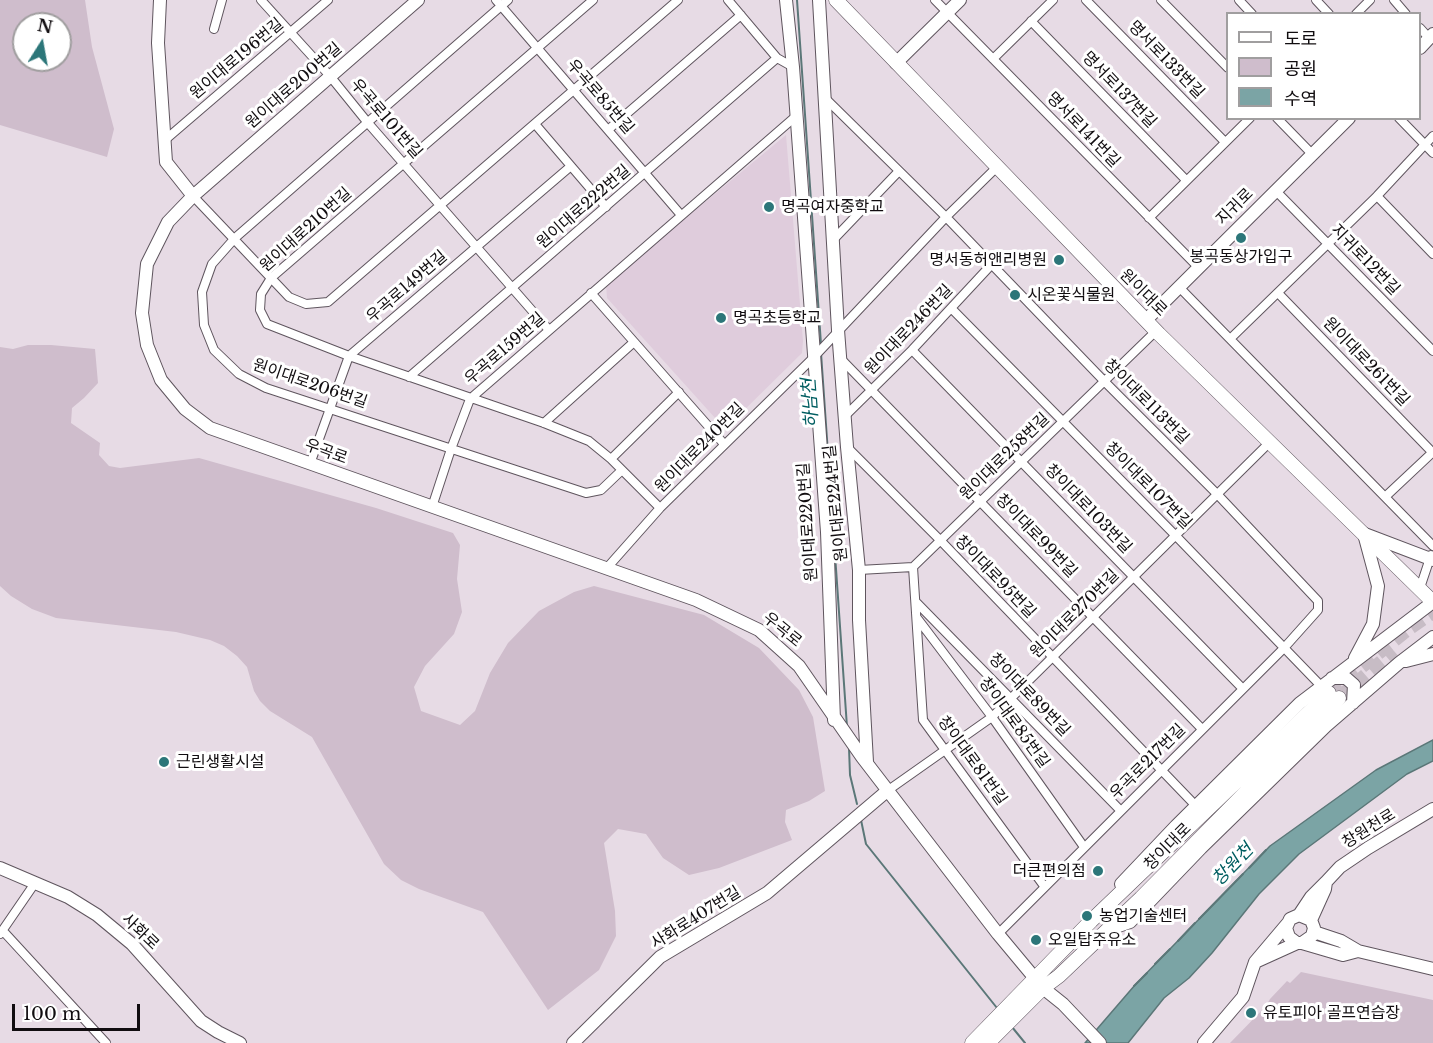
<!DOCTYPE html>
<html>
<head>
<meta charset="utf-8">
<style>
	body { margin:0 }
	#map { position:relative; width:1433px; height:1043px; overflow:hidden; background:#e7dbe5; font-family:"Libre Baskerville","Noto Sans KR",serif }
	canvas { display:block }
	.legend { position:absolute; left:1226px; top:12px; width:195px; height:108px; box-sizing:border-box; background:#fff; border:2px solid #a09e9f; margin:0; padding:8px 10px; list-style:none; font-size:18px; color:#110d10 }
	.legend li { display:flex; align-items:center; gap:12px; height:30px }
	.legend b { width:30px; border:2px solid #a09e9f }
	.north { position:absolute; left:12px; top:12px; width:60px; height:60px; box-sizing:border-box; background:#fff; border:2px solid #a09e9f; border-radius:50%; rotate:11deg; font-size:16px; font-weight:700; line-height:24px; text-align:center; color:#110d10 }
	.north::after { content:''; display:block; margin:auto; width:21px; height:27px; background:#2c7679; clip-path:polygon(50% 0,100% 100%,50% 72%,0 100%) }
	.scale { position:absolute; left:12px; top:1004px; width:128px; height:27px; box-sizing:border-box; border:3px solid #110d10; border-top:0; padding-left:8px; font-size:18px; line-height:21px; white-space:nowrap; color:#110d10; -webkit-text-stroke:4px #fff; paint-order:stroke }
</style>
</head>
<body>
<div id="map">
<canvas width="1433" height="1043"></canvas>
<ul class="legend">
<li><b style="height:8px;background:#fff"></b>도로</li>
<li><b style="height:16px;background:#cfbdcc"></b>공원</li>
<li><b style="height:16px;background:#7ba4a5"></b>수역</li>
</ul>
<div class="north">N</div>
<div class="scale">100 m</div>
</div>
<script>
const context = document.querySelector('canvas').getContext('2d');
context.lineJoin = 'round';
function fillPath(path, color) { context.fillStyle = color; context.fill(path, 'evenodd'); }
const toPath = rows => new Path2D(rows.map(r => 'M' + r).join(''));
function stroke(path, color, width, dash) { context.strokeStyle = color; context.lineWidth = width; context.lineCap = dash ? 'butt' : 'round'; context.setLineDash(dash || []); context.stroke(path); }
function label(font, color, halo, rows, align = 'center') {
  context.font = font + ' "Libre Baskerville","Noto Sans KR",serif'; context.lineWidth = 6; context.setLineDash([]); context.textBaseline = 'middle'; context.strokeStyle = halo; context.fillStyle = color; for (const [text, x, y, turn = 0] of rows) {
    context.save(); context.translate(x, y); context.rotate((+turn || 0) * Math.PI / 180); context.textAlign = isNaN(turn) ? turn : align; if (halo) context.strokeText(text, 0, 0); context.fillText(text, 0, 0); context.restore();
  }
}
fillPath(toPath([
	[786,135,803,341,802,353,725,429,607,298,606,284]
]), '#dfccdc');
fillPath(toPath([
	[0,0,85,0,92,47,114,129,107,157,0,125],
	[24,24,60,24,60,60,24,60],
	[28,345,51,345,95,349,98,383,84,398,72,408,71,423,100,443,99,455,109,466,120,468,199,458,376,508,453,533,460,545,457,579,462,612,454,634,425,666,414,687,421,711,460,725,475,711,490,673,508,643,539,611,574,592,594,586,704,615,759,648,799,690,813,717,825,791,809,801,786,810,785,822,792,840,719,868,689,875,663,858,646,834,618,829,604,843,615,911,616,936,599,970,548,1010,483,912,419,889,401,880,384,864,312,737,270,711,260,701,254,691,247,667,237,656,224,646,210,640,176,632,56,618,32,609,11,596,0,586,0,347,13,349],
	[1301,972,1433,1000,1433,1043,1230,1043,1266,1006,1270,999,1287,981,1290,983]
]), '#cfbdcc');
const water = toPath([
	[1433,740,1433,761,1407,774,1299,854,1259,894,1212,953,1189,978,1164,998,1128,1043,1085,1043,1135,985,1270,846,1376,770,1433,740]
]);
fillPath(water, '#7ba4a5');
stroke(water, '#5b7778', 1.5);
stroke(toPath([
	[797,0,821,344],
	[821,353,847,727],
	[849,748,850,775,857,804],
	[861,820,866,844,997,1008],
	[1249,868,1266,850],
	[1199,919,1243,874],
	[1178,941,1195,923],
	[1155,964,1170,949],
	[1134,986,1147,973],
	[1012,1027,1025,1043]
]), '#5b7778', 2);
stroke(toPath([
	[1329,693,1408,629,1433,612],
	[1339,698,1394,651]
]), '#c7bcc5', 14, [14, 7]);
const street = toPath([
	[261,0,330,76,368,123,549,330],
	[496,0,681,215],
	[508,0,235,238,212,264,202,292,204,325,214,350,239,374,266,388,586,493,601,490,622,470],
	[593,0,271,278,261,294,260,310,267,324,349,356,544,423,589,441,611,459,660,508],
	[728,0,777,58,793,67],
	[935,0,1198,267],
	[1086,0,1225,142],
	[1161,0,1228,68],
	[1239,0,1252,14],
	[1316,0,1329,14],
	[1394,0,1406,14],
	[1356,14,1370,0],
	[1031,21,1186,180],
	[1420,28,1429,38],
	[214,29,222,0],
	[993,59,1053,0],
	[824,97,946,217,1105,382,1218,495,1318,601,1318,610,1284,648,998,934],
	[1277,118,1312,154],
	[1399,118,1433,153],
	[535,124,606,207],
	[609,129,741,15],
	[165,140,328,0],
	[1276,191,1433,351],
	[193,196,289,297,306,304,328,302,678,0],
	[1377,196,1433,254],
	[1149,218,1250,118],
	[833,240,899,171],
	[1179,287,1433,546],
	[591,293,724,444],
	[1278,293,1432,452],
	[951,308,1176,536,1322,687],
	[1230,339,1377,196,1433,136],
	[912,350,1243,689],
	[840,358,1202,729],
	[409,377,777,58],
	[845,416,912,350,992,264],
	[544,423,634,342],
	[847,447,941,541,1196,806],
	[611,459,679,392],
	[310,464,349,356,571,166],
	[1385,497,1433,452],
	[432,507,451,449,470,399,795,117],
	[913,567,923,720,1044,886],
	[606,569,660,508,813,358,946,217,997,167],
	[859,570,913,567,1157,330],
	[1420,588,1431,555],
	[916,602,1121,811],
	[917,618,992,717,1084,847],
	[887,791,992,717,1270,442],
	[3,931,106,1043],
	[0,934,35,883]
]);
const secondary = toPath([
	[160,0,158,43,166,162,193,196],
	[418,0,193,196,168,222,147,264,142,313,147,345,161,380,185,409,210,428,696,600,759,630,799,666,862,757,998,934,1043,988,1063,1004,1100,1043],
	[786,0,793,67,827,532,834,720],
	[819,0,838,330,847,447,859,570,859,620,867,762],
	[1420,48,1433,34],
	[896,63,960,0],
	[1146,320,1349,118],
	[1365,534,1433,560],
	[1355,658,1373,624,1378,586,1364,534],
	[1406,661,1433,654],
	[1332,678,1346,678,1354,685,1353,703],
	[0,868,68,897,97,915,132,944,201,1021,218,1032,240,1043],
	[1326,882,1340,867,1368,848,1433,809],
	[1121,884,1176,826,1300,703,1433,602],
	[1299,915,1311,897,1326,882,1325,889,1311,920,1314,928,1312,936,1302,943,1297,943,1289,937,1286,928,1290,919,1299,915,1311,920],
	[1288,923,1255,962,1297,943],
	[1110,929,1130,922,1201,848,1326,726,1399,663,1433,637],
	[1302,943,1343,955,1358,951,1341,941,1314,932],
	[1358,951,1433,969],
	[573,1043,660,957,767,893,887,791],
	[1204,1043,1243,997,1255,962]
]);
const primary = toPath([
	[836,0,1159,334,1433,602],
	[972,1043,1091,921,1329,693],
	[988,1043,1043,988,1059,976,1141,898,1339,698]
]);
stroke(street, '#5f555e', 10);
stroke(secondary, '#5f555e', 14);
stroke(primary, '#5f555e', 15);
stroke(street, '#fff', 8);
stroke(secondary, '#fff', 12);
stroke(primary, '#fff', 14);
for (const [x, y, r, color] of [
	[769,207,6,"#2c7679"],
	[1241,238,6,"#2c7679"],
	[1059,260,6,"#2c7679"],
	[1015,295,6,"#2c7679"],
	[721,318,6,"#2c7679"],
	[164,762,6,"#2c7679"],
	[1098,871,6,"#2c7679"],
	[1087,916,6,"#2c7679"],
	[1036,940,6,"#2c7679"],
	[1251,1013,6,"#2c7679"]
]) { const dot = new Path2D(); dot.arc(x, y, r, 0, 2 * Math.PI); context.fillStyle = color; context.fill(dot); stroke(dot, '#fff', 2); }
label('16px', '#110d10', '#fff', [
	["원이대로196번길",237,59,-40],
	["명서로133번길",1166,60,46],
	["원이대로200번길",294,86,-41],
	["명서로137번길",1119,90,46],
	["우곡로85번길",600,97,49],
	["우곡로101번길",386,119,49],
	["명서로141번길",1083,130,46],
	["원이대로222번길",584,207,-41],
	["지귀로",1235,207,-45],
	["원이대로210번길",306,230,-42],
	["지귀로12번길",1365,260,46],
	["우곡로149번길",407,287,-41],
	["원이대로",1143,293,45],
	["원이대로246번길",909,330,-46],
	["우곡로159번길",505,349,-41],
	["원이대로261번길",1366,362,46],
	["원이대로206번길",310,384,19],
	["창이대로113번길",1146,402,45],
	["원이대로240번길",700,448,-45],
	["우곡로",326,452,20],
	["원이대로258번길",1005,457,-44],
	["창이대로107번길",1148,486,45],
	["원이대로224번길",836,503,-96],
	["창이대로103번길",1088,509,46],
	["원이대로220번길",808,522,-94],
	["창이대로99번길",1036,536,46],
	["창이대로95번길",995,577,46],
	["원이대로270번길",1075,614,-45],
	["우곡로",782,630,39],
	["창이대로89번길",1029,695,46],
	["창이대로85번길",1014,723,54],
	["창이대로81번길",972,761,54],
	["우곡로217번길",1148,762,-45],
	["창원천로",1369,829,-32],
	["창이대로",1168,847,-45],
	["사화로407번길",696,918,-32],
	["사화로",140,932,44]
]);
label('16px', '#110d10', '#fff', [
	["명곡여자중학교",781,207],
	["봉곡동상가입구",1241,257,"center"],
	["명서동허앤리병원",1047,260,"right"],
	["시온꽃식물원",1027,295],
	["명곡초등학교",733,318],
	["근린생활시설",176,762],
	["더큰편의점",1086,871,"right"],
	["농업기술센터",1099,916],
	["오일탑주유소",1048,940],
	["유토피아 골프연습장",1263,1013]
], 'left');
label('italic 18px', '#005e61', '#fff', [
	["하남천",811,403,-94],
	["창원천",1233,865,-46]
]);
</script>
</body>
</html>
